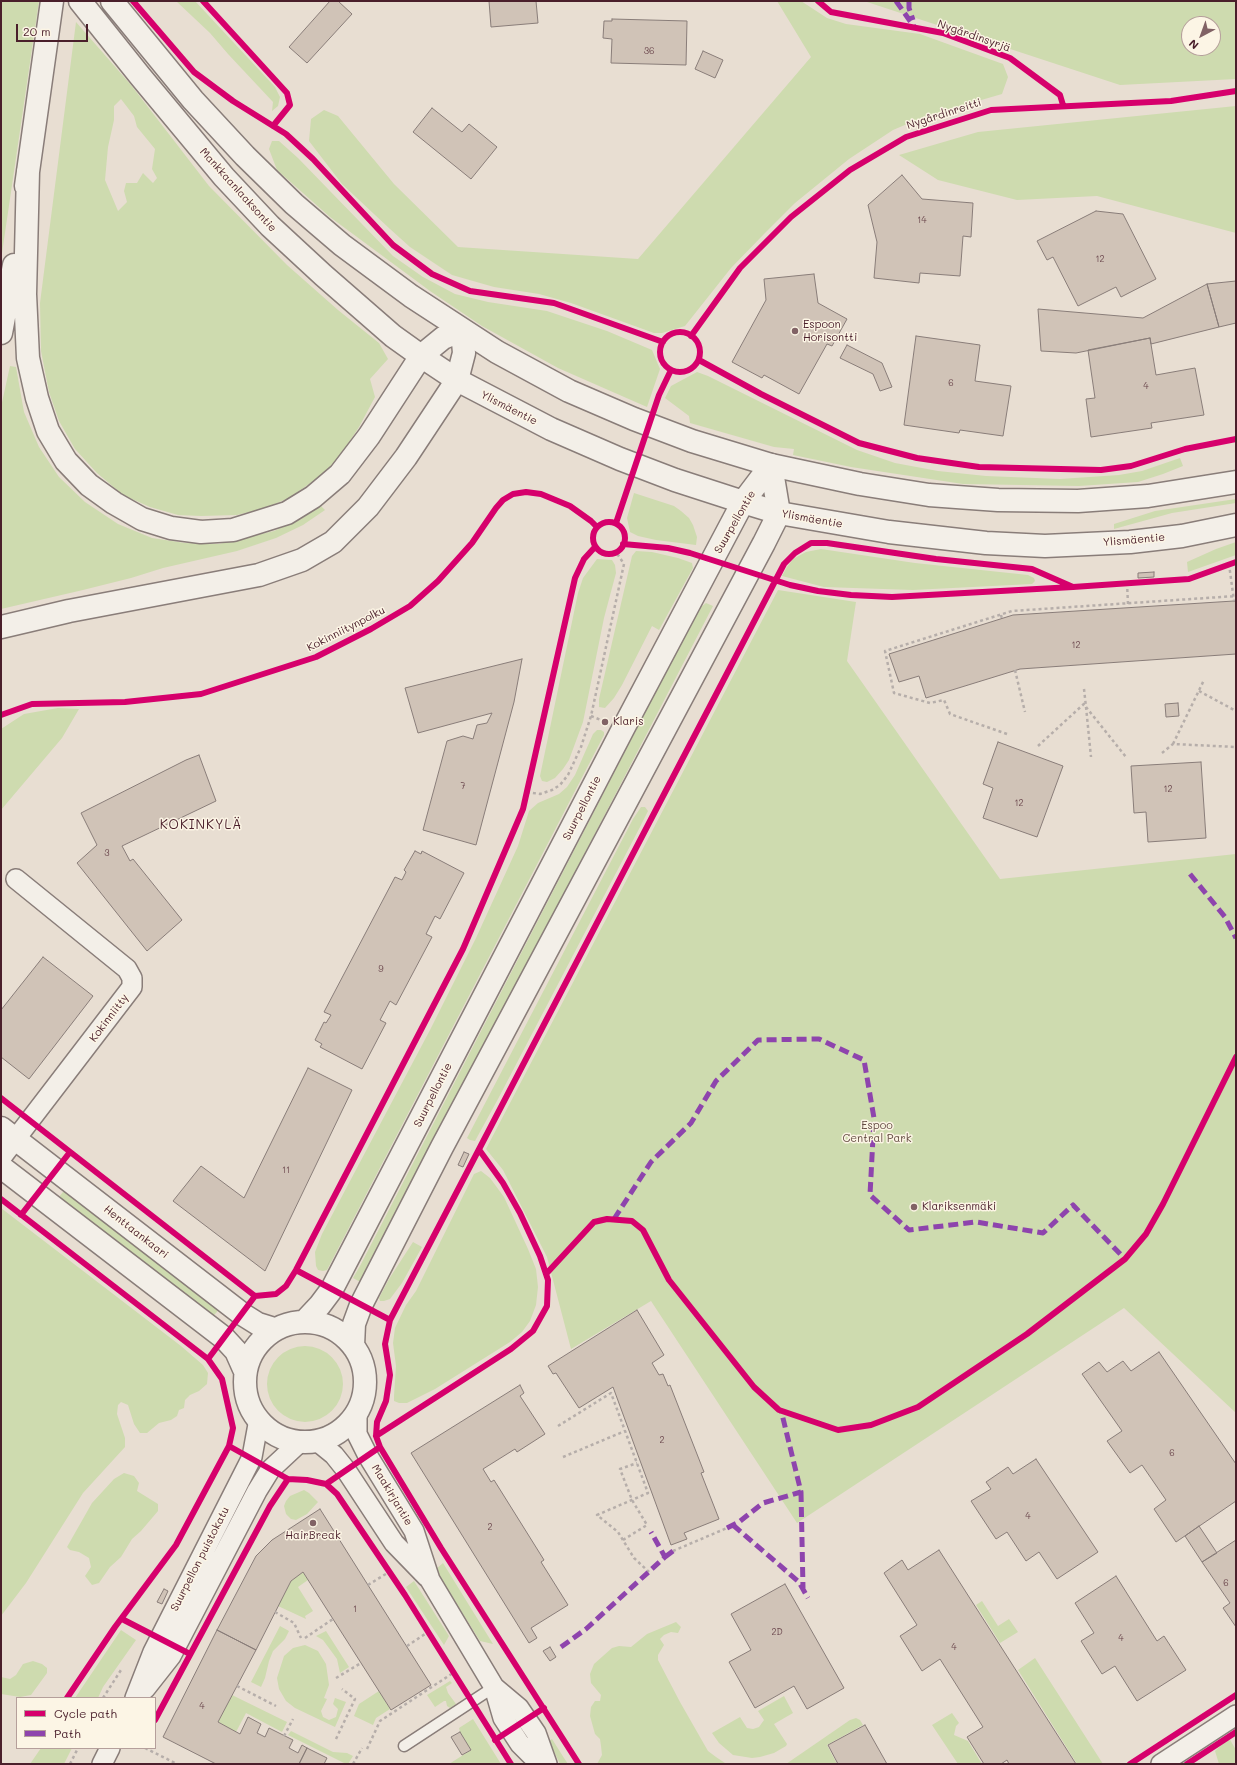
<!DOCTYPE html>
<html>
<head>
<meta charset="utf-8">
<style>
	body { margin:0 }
	#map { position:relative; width:1237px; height:1765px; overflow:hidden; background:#e8ded2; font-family:Mali,sans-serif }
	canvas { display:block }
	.frame { position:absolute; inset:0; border:2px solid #4a1f2b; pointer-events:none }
	.legend { position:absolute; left:16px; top:1697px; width:140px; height:52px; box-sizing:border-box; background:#fcf5e5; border:1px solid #b59f9b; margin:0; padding:5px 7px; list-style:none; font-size:12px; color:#4a1f2b }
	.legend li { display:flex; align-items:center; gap:8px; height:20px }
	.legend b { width:20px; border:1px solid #b59f9b }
	.north { position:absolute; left:1181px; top:16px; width:40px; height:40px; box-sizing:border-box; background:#fcf5e5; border:1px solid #b59f9b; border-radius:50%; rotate:221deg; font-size:11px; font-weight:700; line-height:16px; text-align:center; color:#4a1f2b }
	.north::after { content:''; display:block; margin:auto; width:14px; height:18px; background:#816265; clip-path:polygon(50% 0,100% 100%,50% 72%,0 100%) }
	.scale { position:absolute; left:16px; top:24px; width:72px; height:18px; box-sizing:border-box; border:2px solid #4a1f2b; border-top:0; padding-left:5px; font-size:12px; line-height:14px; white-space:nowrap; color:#4a1f2b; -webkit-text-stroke:3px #fcf5e5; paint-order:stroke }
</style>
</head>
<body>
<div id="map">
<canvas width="1237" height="1765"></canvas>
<div class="frame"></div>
<ul class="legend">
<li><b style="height:5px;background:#d6006c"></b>Cycle path</li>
<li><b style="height:5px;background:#8e44ad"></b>Path</li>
</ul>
<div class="north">N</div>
<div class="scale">20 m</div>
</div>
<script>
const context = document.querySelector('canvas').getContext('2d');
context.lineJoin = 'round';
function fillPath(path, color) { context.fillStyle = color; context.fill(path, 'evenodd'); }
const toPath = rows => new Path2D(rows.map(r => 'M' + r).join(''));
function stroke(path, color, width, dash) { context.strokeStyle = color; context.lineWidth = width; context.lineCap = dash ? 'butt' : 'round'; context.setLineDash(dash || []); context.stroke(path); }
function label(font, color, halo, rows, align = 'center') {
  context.font = font + ' Mali,sans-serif'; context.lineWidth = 3; context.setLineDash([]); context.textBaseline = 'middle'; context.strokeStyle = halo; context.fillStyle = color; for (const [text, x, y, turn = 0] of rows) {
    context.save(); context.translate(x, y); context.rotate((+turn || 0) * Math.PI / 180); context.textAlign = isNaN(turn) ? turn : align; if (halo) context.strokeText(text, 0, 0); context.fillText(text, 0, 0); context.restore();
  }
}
fillPath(toPath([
	[1,1,39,1,1,260],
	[176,1,195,1,275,87,280,97,278,106,272,111,273,102,228,54,210,33],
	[777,1,801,1,827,18,846,24,920,34,1003,64,1008,77,1002,94,926,116,893,130,849,159,795,203,764,234,731,268,685,326,662,333,654,333,571,303,539,294,494,287,452,275,410,247,390,229,342,184,309,141,311,119,324,110,338,116,394,184,458,247,638,259,811,57],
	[864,1,1236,1,1236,79,1120,85],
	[1189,24,1213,24,1213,48,1189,48],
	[76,22,131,85,209,186,287,265,338,310,379,343,388,359,370,379,375,397,359,427,340,456,322,475,289,498,265,508,237,515,201,516,178,515,150,507,123,495,97,473,75,449,59,421,49,392,41,351,40,303],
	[121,99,134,116,137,127,155,149,152,169,157,178,153,183,143,173,137,183,126,183,124,191,127,202,118,211,105,180,108,147,114,120,114,106],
	[1236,106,1236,233,1097,196,1017,200,938,180,899,155,978,132],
	[272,141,279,141,298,158,393,256,423,277,455,294,488,302,547,311,607,331,652,350,660,369,647,407,558,368,482,326,430,291,330,217,277,170,269,149],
	[10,366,16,367,24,412,39,447,59,477,85,502,118,524,152,538,185,543,219,544,274,531,301,519,321,506,325,510,303,525,276,538,237,551,163,568,131,578,83,590,1,609,1,407],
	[697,372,708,376,857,450,895,463,938,471,986,476,1060,479,1119,475,1142,471,1180,458,1183,466,1163,474,1138,482,1079,486,963,484,851,467,793,455,794,449,774,447,690,423,689,416,665,398,671,386],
	[634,493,674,506,681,511,689,518,693,525,697,537,696,545,656,540,638,536,630,532,627,518],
	[1236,499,1236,503,1172,513,1114,529,1114,524,1155,511],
	[1236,542,1236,555,1188,572,1187,562,1216,549],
	[821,549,915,563,1028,575,1034,578,1035,581,1032,584,913,590,824,587,782,576,787,567,793,559,806,552],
	[636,551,652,552,678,558,692,563,693,568,659,630,652,626,622,685,614,698,605,708,599,707,599,699,632,556],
	[597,559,612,560,615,565,616,573,604,618,583,722,569,760,563,769,555,778,547,782,542,781,540,776,578,593,583,578],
	[778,590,856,602,847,661,1000,879,1236,854,1236,1413,1124,1308,797,1523,651,1301,571,1349,547,1257,503,1170,486,1149],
	[706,603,713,606,362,1283,353,1278,360,1266,682,641,701,607],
	[58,708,79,709,62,738,1,810,1,729,24,714],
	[597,730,601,730,604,732,604,735,327,1270,323,1271,318,1270,316,1266,315,1252,322,1234,430,1030,476,938,518,846,529,811,538,803,559,794,567,787,575,775,593,734],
	[641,807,645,807,648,811,640,827,498,1099,475,1141,470,1140,467,1138,633,819],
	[481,1171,490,1178,504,1197,528,1249,536,1269,538,1287,536,1305,530,1321,522,1332,510,1342,435,1389,407,1403,399,1403,394,1401,394,1396,396,1366,393,1343,395,1328,406,1305,416,1291,474,1174],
	[63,1192,67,1192,218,1308,217,1312,212,1317,58,1198],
	[1,1208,181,1346,203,1365,208,1373,207,1384,199,1391,190,1395,185,1400,184,1408,179,1410,177,1416,171,1420,159,1423,147,1433,140,1433,134,1424,128,1405,121,1402,118,1405,117,1414,125,1438,125,1447,83,1493,26,1583,1,1616],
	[413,1242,422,1247,402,1283,390,1299,384,1301,380,1301,379,1298,389,1279],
	'267 1384a38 38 0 1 1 76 0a38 38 0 1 1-76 0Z',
	[124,1473,134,1476,139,1483,137,1491,158,1504,158,1511,141,1531,132,1539,121,1557,110,1567,99,1583,92,1585,85,1576,91,1567,89,1558,79,1552,70,1550,67,1547,92,1503,114,1479],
	[304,1490,309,1493,318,1502,307,1514,296,1520,291,1519,286,1514,284,1506,286,1501,290,1496],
	[443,1563,493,1644,480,1641,437,1573,436,1569],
	[303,1572,308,1580,298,1587,313,1611,305,1616,306,1619,278,1606,291,1581],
	[414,1581,449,1636,444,1645,406,1587],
	[982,1601,998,1626,1009,1619,1018,1632,1000,1643,976,1605],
	[676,1622,681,1627,678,1633,671,1632,664,1635,660,1639,664,1645,658,1655,658,1660,680,1702,708,1751,716,1757,725,1763,724,1764,597,1764,602,1755,601,1746,600,1739,595,1734,590,1716,591,1707,595,1701,600,1701,601,1695,591,1683,590,1674,594,1664,612,1648,619,1646,631,1647,647,1634],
	[280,1626,289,1631,285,1639,273,1651,269,1661,265,1678,261,1687,251,1682],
	[121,1630,136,1640,103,1687,98,1698,75,1698],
	[326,1631,349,1667,340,1673,337,1659,323,1640,316,1636],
	[305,1645,318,1651,326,1664,329,1685,324,1698,327,1699,321,1711,323,1717,329,1720,336,1717,338,1709,333,1704,335,1698,346,1702,335,1727,295,1708,286,1701,279,1689,277,1678,284,1656,293,1648],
	[1035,1658,1103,1764,1077,1764,1018,1670],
	[33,1661,42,1664,47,1668,47,1673,31,1695,20,1697,1,1694,1,1677,10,1679,16,1675,23,1664],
	[450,1681,452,1683,446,1687,448,1693,456,1704,450,1708,447,1706,446,1701,444,1701,435,1707,427,1695],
	[379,1691,390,1709,376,1718,373,1725,354,1716,359,1704],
	[232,1695,287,1722,282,1732,246,1713,236,1732,218,1722],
	[784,1696,793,1713,774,1724,787,1744,786,1746,774,1753,760,1757,752,1758,733,1755,719,1743,712,1733,740,1717,747,1728,753,1729,759,1727,764,1720,758,1711],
	[952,1713,959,1723,956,1726,954,1735,968,1741,982,1764,958,1764,932,1725],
	[856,1718,860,1720,863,1725,827,1745,837,1764,786,1764,850,1720],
	[473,1719,501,1764,449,1764,471,1750,460,1732,459,1728],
	[291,1731,333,1752,347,1753,353,1756,348,1764,346,1764,288,1735],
	[1229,1738,1236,1750,1236,1764,1219,1764,1215,1751],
	[552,1739,564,1758,568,1764,560,1764,549,1741],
	[41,1748,72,1748,64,1764,30,1764]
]), '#cedbaf');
const building = toPath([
	[330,1,338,1,352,14,307,63,289,47,330,1],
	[489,1,536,1,538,23,491,27,489,1],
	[612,19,687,21,686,65,611,63,612,39,603,38,604,21,612,21,612,19],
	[703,51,723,60,715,78,695,69,703,51],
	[432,108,462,132,469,124,497,147,471,179,413,132,432,108],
	[902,175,922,199,973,203,971,237,963,236,960,276,920,273,919,283,874,278,877,242,868,205,902,175],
	[1096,211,1123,214,1156,279,1121,297,1116,287,1078,306,1053,257,1047,260,1037,241,1096,211],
	[814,274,818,303,847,319,832,346,827,344,799,394,764,375,762,378,732,362,766,300,764,279,814,274],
	[1236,281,1236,323,1219,327,1207,284,1236,281],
	[1207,284,1219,327,1151,344,1150,338,1076,353,1041,351,1038,309,1143,318,1207,284],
	[916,336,980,345,975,381,1011,386,1003,436,960,430,959,433,904,425,916,336],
	[1150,338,1156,375,1195,368,1204,415,1151,423,1152,428,1091,437,1086,399,1095,398,1088,350,1150,338],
	[847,345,882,363,892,387,880,391,873,374,840,358,847,345],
	[1154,572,1154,577,1138,578,1138,573,1154,572],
	[1234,601,1236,601,1236,654,1020,669,926,698,919,676,899,682,889,654,1013,615,1234,601],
	[522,659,514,702,476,845,423,830,447,741,463,736,473,739,477,725,487,723,492,713,418,733,405,688,522,659],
	[1178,703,1179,716,1166,717,1165,704,1178,703],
	[998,742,1063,766,1037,837,983,818,993,788,983,784,998,742],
	[199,755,216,801,122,846,130,861,133,859,182,920,147,951,77,863,97,845,81,813,186,760,199,755],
	[1201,762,1206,838,1148,842,1146,812,1134,813,1131,766,1201,762],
	[415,851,421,854,422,851,464,873,440,919,435,916,426,934,432,937,396,1005,390,1001,380,1020,386,1023,362,1069,320,1047,322,1044,315,1040,324,1022,326,1023,331,1015,324,1012,395,877,402,880,406,872,404,870,415,851],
	[43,957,93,996,29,1079,1,1057,1,1010,43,957],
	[308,1068,352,1090,265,1271,173,1201,201,1166,244,1198,308,1068],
	[464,1152,469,1154,463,1167,458,1165,464,1152],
	[637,1310,664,1355,652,1363,659,1375,663,1374,668,1386,670,1385,704,1472,701,1473,719,1519,684,1533,687,1539,671,1545,613,1387,579,1408,556,1373,553,1374,548,1366,637,1310],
	[1159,1352,1236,1464,1236,1501,1176,1542,1154,1509,1166,1500,1142,1465,1130,1473,1107,1441,1122,1431,1082,1374,1099,1362,1107,1372,1123,1361,1131,1371,1159,1352],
	[520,1385,524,1393,520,1396,545,1434,517,1452,515,1449,483,1469,491,1482,494,1480,544,1560,541,1562,568,1605,531,1628,537,1638,529,1643,411,1453,520,1385],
	[1036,1459,1098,1552,1057,1579,1039,1552,1026,1561,1007,1532,996,1539,971,1501,991,1489,986,1482,1008,1467,1013,1474,1036,1459],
	[320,1509,431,1685,391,1710,303,1572,291,1581,256,1650,217,1630,256,1556,272,1540,320,1509],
	[1199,1526,1217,1553,1202,1562,1185,1536,1199,1526],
	[1236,1540,1236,1627,1223,1608,1230,1603,1202,1562,1236,1540],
	[939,1550,1076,1764,1009,1764,1007,1760,1001,1764,984,1764,967,1737,983,1727,940,1659,922,1671,900,1636,917,1625,884,1573,902,1560,908,1570,939,1550],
	[1116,1576,1157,1641,1164,1636,1186,1670,1137,1701,1115,1666,1102,1674,1081,1641,1094,1633,1075,1603,1116,1576],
	[785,1584,844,1688,807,1709,794,1686,755,1708,729,1662,751,1650,731,1614,785,1584],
	[164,1589,168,1591,162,1604,157,1602,164,1589],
	[217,1630,256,1650,218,1722,240,1734,248,1717,261,1724,257,1733,265,1737,269,1728,293,1740,289,1748,298,1753,302,1745,307,1748,299,1764,216,1764,163,1737,217,1630],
	[550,1647,556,1657,550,1661,543,1651,550,1647],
	[865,1725,887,1764,838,1764,828,1745,865,1725],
	[460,1732,471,1750,462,1755,451,1737,460,1732],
	[307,1748,327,1758,324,1764,299,1764,307,1748]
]);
fillPath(building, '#d0c3b7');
stroke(building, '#897d79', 1);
const lane = toPath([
	[404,1746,494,1687]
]);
const street = toPath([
	[1,1158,132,987,132,978,127,969,16,879],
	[357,1411,357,1434,368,1456,414,1531,430,1580,494,1687,503,1718,520,1744,540,1764],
	[318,1442,334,1455,346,1470,394,1543,427,1577],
	[494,1687,519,1708,536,1733,547,1764],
	[145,1689,171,1656,257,1491,270,1470,299,1443],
	[135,1698,153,1652,252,1457,259,1419],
	[102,1764,110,1748],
	[1161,1764,1236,1715]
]);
const secondary = toPath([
	[1,1128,242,1314,258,1324,274,1329],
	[1,1167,224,1338,236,1351,244,1369],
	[304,1322,320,1305,332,1289,624,727,743,502,771,465],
	'245 1382a60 60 0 1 1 120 0a60 60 0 1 1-120 0Z',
	[353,1346,354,1324,361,1305,442,1147,764,543,779,513,771,465]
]);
const primary = toPath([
	[80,1,140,76,224,177,270,226,323,275,393,336,421,356,457,380,551,429,620,459,675,480,743,502,779,513,889,532,986,543,1045,546,1130,542,1182,536,1236,525],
	[112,1,193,100,245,156,294,204,342,245,411,296,497,352,569,391,634,419,692,441,771,465,860,484,929,495,998,500,1078,501,1148,496,1236,482]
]);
const highway = toPath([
	[26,186,52,1],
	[1,333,14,265],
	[1,627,69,611,259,575,302,560,333,542,368,507,406,457,457,380,464,353,462,330,443,338,421,356,369,436,340,474,313,497,287,513,233,530,201,532,171,528,142,519,114,503,89,485,66,461,48,431,37,398,28,358,25,294,28,171]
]);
stroke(lane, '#897d79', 13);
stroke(street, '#897d79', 22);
stroke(secondary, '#897d79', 25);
stroke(primary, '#897d79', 25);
stroke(highway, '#897d79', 25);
stroke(toPath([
	[1229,564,1234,601],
	[1127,583,1128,604],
	[1001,615,1002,619],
	[1015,670,1025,712],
	[1084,689,1086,707,1126,757],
	[1199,691,1236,711],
	[1086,707,1091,757],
	[591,716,601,720],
	[1007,734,950,714,944,700,930,703,894,693,885,651,1012,611,1236,596],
	[1173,744,1204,680],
	[1038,746,1086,702],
	[1162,753,1173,744,1236,747],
	[527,792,540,794,552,790,560,785,568,775,581,747,591,716,624,564,616,552],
	[558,1426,611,1393,648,1493,597,1515,618,1532,634,1558,649,1572],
	[563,1457,625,1431],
	[623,1540,647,1525,632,1500,620,1469,637,1463],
	[673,1551,727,1528],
	[368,1585,389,1572],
	[275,1612,294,1623,301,1638],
	[305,1638,333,1619],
	[407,1646,428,1632],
	[336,1678,361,1663],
	[237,1686,276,1706],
	[103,1698,121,1670],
	[284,1736,293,1719],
	[336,1739,355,1699,342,1689],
	[145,1748,177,1764],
	[367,1749,380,1721,453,1673],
	[70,1764,78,1748],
	[353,1764,362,1748]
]), '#b6aeaa', 2.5, [3, 3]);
stroke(lane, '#f3efe8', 10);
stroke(street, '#f3efe8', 19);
stroke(secondary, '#f3efe8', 22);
stroke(primary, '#f3efe8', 22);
stroke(highway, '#f3efe8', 22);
stroke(toPath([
	[896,1,915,28],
	[909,1,909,8,913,20],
	[1190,874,1225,917,1236,938],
	[614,1219,651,1162,691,1123,716,1081,758,1040,819,1039,864,1060,874,1118,870,1195,909,1230,976,1222,1043,1233,1073,1205,1125,1259],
	[801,1492,803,1588],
	[733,1525,799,1582,808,1598],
	[727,1528,739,1522,763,1503,801,1492,781,1410],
	[665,1557,673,1551],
	[561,1647,586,1629,665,1557,651,1532]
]), '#8e44ad', 5, [10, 5]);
stroke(toPath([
	[133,1,194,72,233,101,286,134,313,159,393,245,432,274,470,291,554,303,663,342],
	[203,1,287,93,290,105,273,126],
	[818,1,831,12,943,33,1010,58,1060,95,1063,105],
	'660 352a20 20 0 1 1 40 0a20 20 0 1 1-40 0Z',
	[691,336,740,268,791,217,850,170,906,137,991,110,1171,101,1236,91],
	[699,360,761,394,859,443,917,458,979,467,1101,470,1131,466,1185,449,1236,439],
	'593 538a16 16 0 1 1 32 0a16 16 0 1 1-32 0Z',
	[616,523,659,395,671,370],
	[623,544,668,548,690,553,790,585,818,591,851,595,892,597,1073,587,1189,579,1236,562],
	[1,715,32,704,125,702,201,694,316,657,371,629,410,606,438,581,472,543,496,508,503,500,513,494,526,492,541,494,570,506,591,521,597,527],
	[1,1098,255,1296,276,1294,286,1286,296,1270,463,949,523,809,575,578,584,559,595,547],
	[1,1199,208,1359,222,1379,233,1428,229,1446,176,1545,115,1627,67,1698],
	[21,1215,70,1152],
	[296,1270,390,1320],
	[546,1274,594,1222,607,1219,632,1221,643,1230,669,1280,754,1387,779,1410,838,1430,871,1425,918,1407,1027,1334,1125,1259,1146,1234,1163,1204,1236,1057],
	[208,1359,255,1296],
	[376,1436,511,1349,533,1331,547,1306,548,1280,540,1256,520,1213,503,1183,480,1151],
	[229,1446,288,1479,307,1480,326,1484,337,1494,405,1595,511,1764],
	[326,1484,380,1447],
	[122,1619,190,1654],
	[155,1720,270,1506,288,1479],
	[495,1740,544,1708],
	[579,1764,441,1548,380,1447,376,1436,377,1422,386,1401,390,1375,385,1344,390,1320,784,564,795,553,811,543,827,543,936,559,1032,569,1073,587],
	[1130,1764,1236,1695],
	[1187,1764,1236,1732]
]), '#d6006c', 6);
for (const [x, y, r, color] of [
	[795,331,4,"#816265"],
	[605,722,4,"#816265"],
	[914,1207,4,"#816265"],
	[313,1523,4,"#816265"]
]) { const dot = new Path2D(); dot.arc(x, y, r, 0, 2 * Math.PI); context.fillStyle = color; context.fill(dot); stroke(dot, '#fcf5e5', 1.5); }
label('9px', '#6c484e', null, [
	["36",649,51],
	["14",922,220],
	["12",1100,259],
	["6",951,383],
	["4",1146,386],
	["12",1076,645],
	["7",463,786],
	["12",1168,789],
	["12",1019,803],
	["3",107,853],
	["9",381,969],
	["11",286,1170],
	["2",662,1440],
	["6",1172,1453],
	["4",1028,1516],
	["2",490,1527],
	["6",1226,1583],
	["1",355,1609],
	["2D",777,1632],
	["4",1121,1638],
	["4",954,1647],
	["4",202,1706]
]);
label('11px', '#4a1f2b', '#fcf5e5', [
	["Nygårdinsyrjä",974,36,19],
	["Nygårdinreitti",944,114,-18],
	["Mankkaanlaaksontie",238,190,48],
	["Ylismäentie",509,408,27],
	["Ylismäentie",812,519,10],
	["Suurpellontie",735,522,-60],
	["Ylismäentie",1134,540,-5],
	["Kokinniitynpolku",346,629,-27],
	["Suurpellontie",582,808,-63],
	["Kokinniitty",109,1018,-53],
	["Suurpellontie",433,1095,-63],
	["Henttaankaari",136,1232,38],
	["Maakirjantie",392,1495,59],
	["Suurpellon puistokatu",200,1559,-63]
]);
label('11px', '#4a1f2b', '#fcf5e5', [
	["Espoon",803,325],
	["Horisontti",803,338],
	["Klaris",613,722],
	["Klariksenmäki",922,1207],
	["HairBreak",313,1536,"center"]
], 'left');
label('11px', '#664e45', '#fcf5e5', [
	["Espoo",877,1126],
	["Central Park",877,1139]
]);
context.letterSpacing = '1px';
label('13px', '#4a1f2b', '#fcf5e5', [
	["KOKINKYLÄ",201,825]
]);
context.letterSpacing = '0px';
</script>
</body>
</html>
